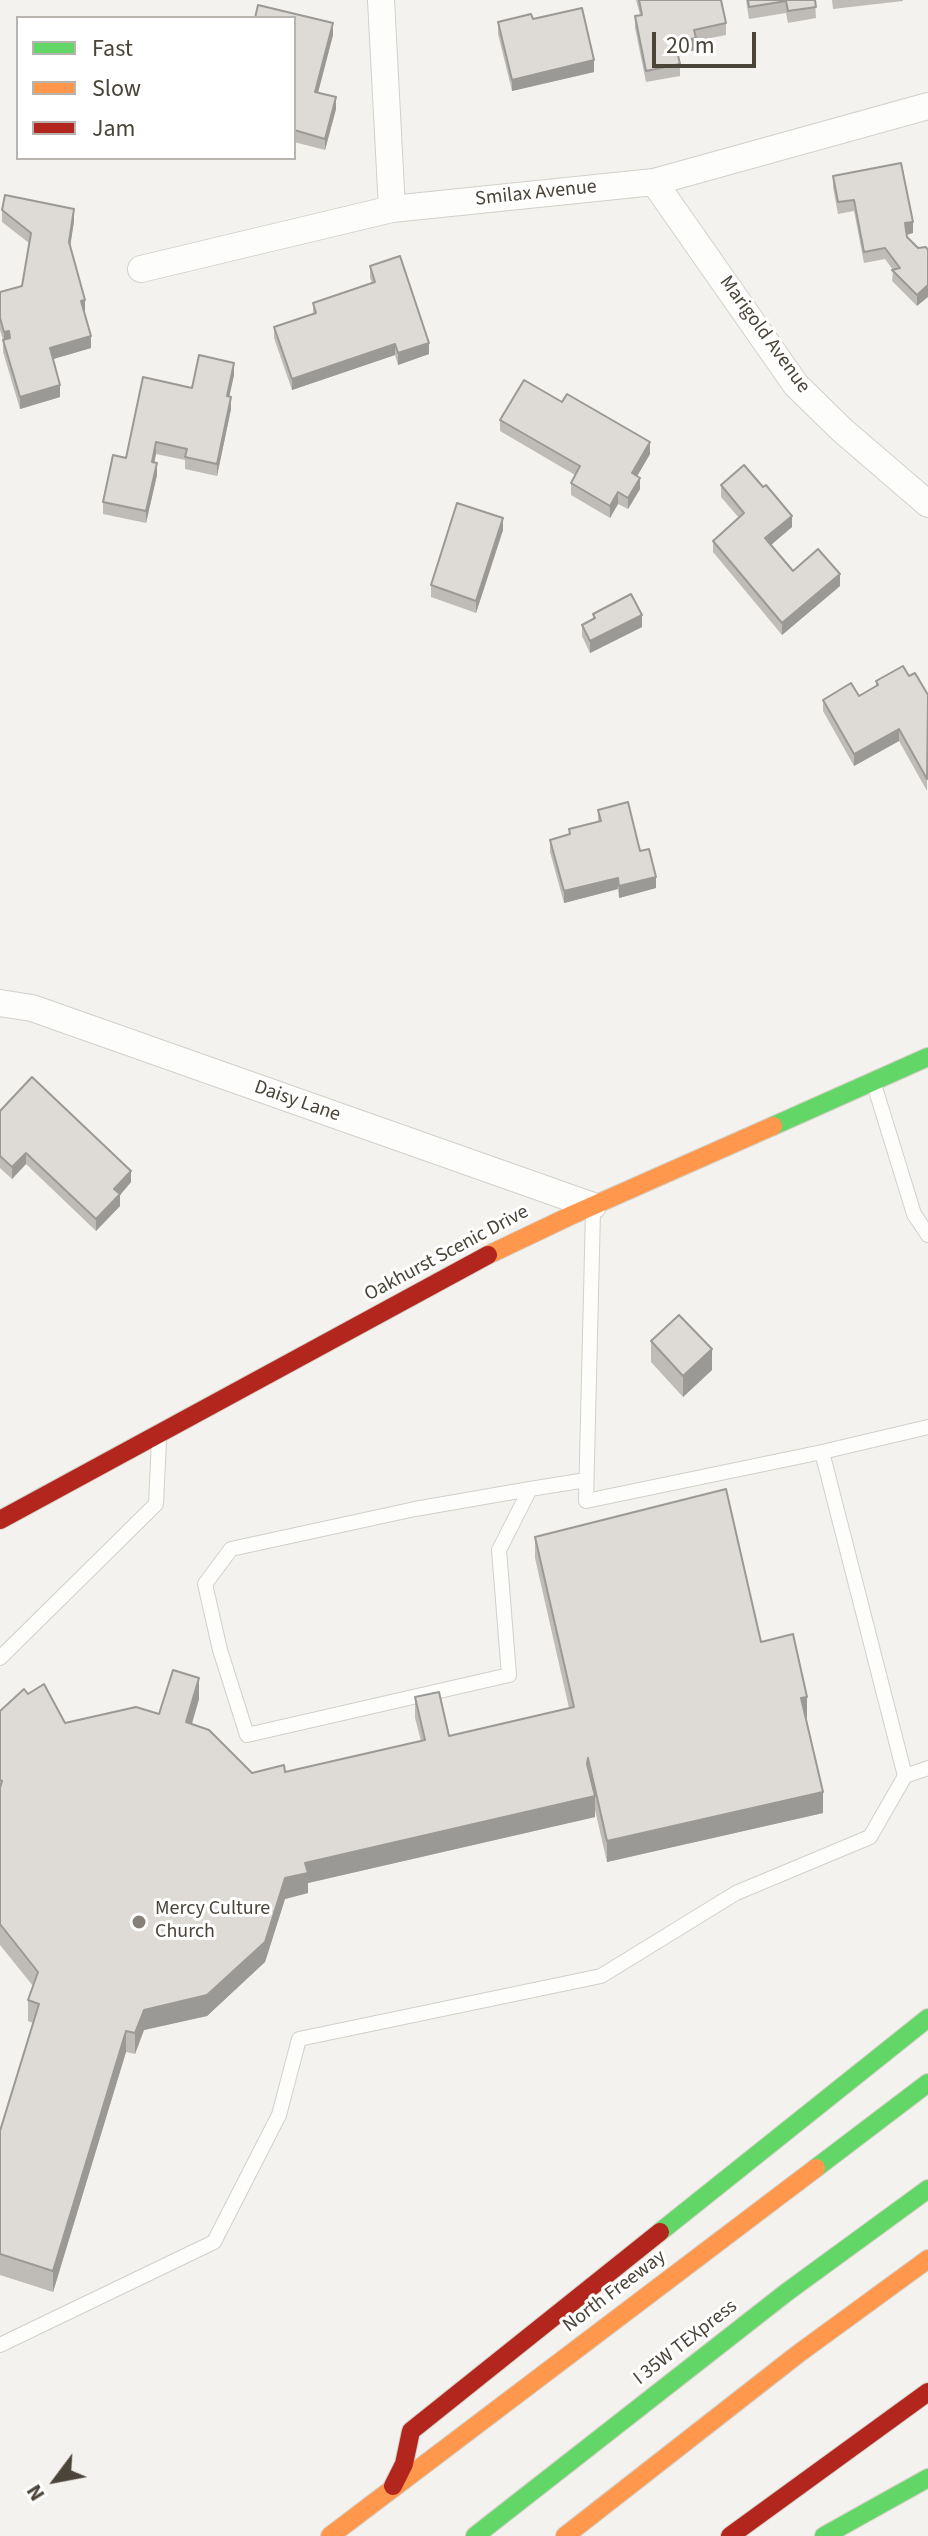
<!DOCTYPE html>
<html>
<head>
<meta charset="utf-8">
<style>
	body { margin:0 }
	#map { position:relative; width:928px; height:2536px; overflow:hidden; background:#f4f2ee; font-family:"Source Sans 3",sans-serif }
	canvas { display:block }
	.legend { position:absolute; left:16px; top:16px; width:280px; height:144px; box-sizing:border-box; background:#fff; border:2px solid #b7b4b0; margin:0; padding:10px 14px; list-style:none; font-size:24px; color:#4b4439 }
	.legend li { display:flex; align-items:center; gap:16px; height:40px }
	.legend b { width:40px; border:2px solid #b7b4b0 }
	.north { position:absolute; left:16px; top:2440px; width:80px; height:80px; -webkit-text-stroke:6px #fff; paint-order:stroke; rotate:238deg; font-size:22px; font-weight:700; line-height:32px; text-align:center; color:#4b4439 }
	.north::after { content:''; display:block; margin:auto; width:28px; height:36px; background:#4b4439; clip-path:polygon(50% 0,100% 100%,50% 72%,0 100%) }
	.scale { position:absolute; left:652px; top:32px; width:104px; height:36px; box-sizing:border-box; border:4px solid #4b4439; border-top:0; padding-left:10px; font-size:24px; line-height:28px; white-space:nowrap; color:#4b4439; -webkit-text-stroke:6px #fff; paint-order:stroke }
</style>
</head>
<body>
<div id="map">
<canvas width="928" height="2536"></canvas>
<ul class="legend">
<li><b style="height:10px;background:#63d668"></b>Fast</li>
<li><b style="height:10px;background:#ff974d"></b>Slow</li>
<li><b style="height:10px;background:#b3261e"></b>Jam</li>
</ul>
<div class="north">N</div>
<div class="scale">20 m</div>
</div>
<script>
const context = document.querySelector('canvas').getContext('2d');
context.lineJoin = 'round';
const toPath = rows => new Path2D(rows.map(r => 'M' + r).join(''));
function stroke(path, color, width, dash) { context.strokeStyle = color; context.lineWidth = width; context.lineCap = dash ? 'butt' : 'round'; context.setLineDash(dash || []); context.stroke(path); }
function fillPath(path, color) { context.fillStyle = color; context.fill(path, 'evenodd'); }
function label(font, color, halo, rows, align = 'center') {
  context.font = font + ' "Source Sans 3",sans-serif'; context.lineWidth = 6; context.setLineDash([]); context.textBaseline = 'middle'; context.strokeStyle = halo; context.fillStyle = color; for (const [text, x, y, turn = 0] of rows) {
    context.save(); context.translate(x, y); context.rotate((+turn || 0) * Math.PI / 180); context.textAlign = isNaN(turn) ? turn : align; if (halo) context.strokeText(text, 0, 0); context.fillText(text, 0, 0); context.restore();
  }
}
const lane = toPath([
	[873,1081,914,1214,928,1235],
	[593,1211,586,1501,822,1452,928,1427],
	[822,1452,905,1776],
	[530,1489,499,1550,509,1675,247,1735,220,1650,205,1584,231,1549,415,1509,530,1489,586,1480],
	[0,1658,156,1504,159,1440],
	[0,2345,214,2242,279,2115,299,2039,601,1976,736,1893,870,1837,905,1776,928,1768]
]);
const street = toPath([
	[381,0,392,209],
	[654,182,796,385,842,430,928,504],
	[141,269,392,209,654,182,928,106],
	[0,1003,32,1008,593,1206]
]);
const fast = toPath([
	[773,1126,928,1057],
	[816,2168,928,2083],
	[660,2232,928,2018],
	[475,2536,787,2292,928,2189],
	[824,2536,928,2478]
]);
const slow = toPath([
	[488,1255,572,1215,773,1126],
	[330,2536,816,2168],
	[565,2536,798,2354,928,2259]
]);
const jam = toPath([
	[0,1520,488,1255],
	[393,2486,404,2464,411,2431,660,2232],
	[730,2536,928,2392]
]);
stroke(lane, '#d2d0cb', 16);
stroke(street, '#d2d0cb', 28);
stroke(fast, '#d3cfc5', 20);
stroke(slow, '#d3cfc5', 20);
stroke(jam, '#d3cfc5', 20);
stroke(lane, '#fdfdfc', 14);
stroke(street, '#fdfdfc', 26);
stroke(fast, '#63d668', 18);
stroke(slow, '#ff974d', 18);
stroke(jam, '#b3261e', 18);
fillPath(toPath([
	[636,0,721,0,726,23,726,35,696,41,696,50,677,53,680,64,680,76,646,82,635,28,635,16,640,15],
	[746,0,815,0,816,18,788,23,786,13,749,19],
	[832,0,903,0,903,1,833,9],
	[294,18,333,35,318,93,336,109,325,150,294,142],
	[533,19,594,72,512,91,498,34,498,22],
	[833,176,913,233,907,235,907,237,918,248,917,306,892,281,893,270,885,259,864,263,854,211,838,214,833,187],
	[2,210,74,221,70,246,85,312,84,312,91,348,53,359,60,397,20,409,3,352,3,340,0,330,0,292,22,286,29,243,2,222],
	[370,266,429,354,398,365,395,355,292,390,274,338,274,327,313,314,313,303,372,283,370,278],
	[234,375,229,396,231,409,217,476,185,469,185,460,156,454,154,463,157,475,146,523,103,514,103,502,192,388],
	[500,420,650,454,637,476,640,489,628,509,618,504,610,518,571,495,571,483,575,475,500,431],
	[721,485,792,527,771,545,793,571,840,586,782,635,713,552,713,541,739,518,721,497],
	[503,530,476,613,431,597,431,585],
	[593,614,642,627,590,653,582,636,582,625,593,619],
	[909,676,928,695,927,791,899,741,854,766,823,711,823,700,859,696,876,686,876,681],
	[598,810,640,851,656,888,619,898,618,889,564,903,550,852,550,840,569,835,569,829,598,822],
	[0,1111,131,1182,120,1195,120,1206,96,1231,26,1164,12,1179,0,1168],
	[651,1341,712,1370,683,1397,651,1362],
	[535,1537,761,1642,807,1718,806,1718,823,1813,607,1862,595,1810,595,1817,308,1883,308,1893,285,1899,265,1962,207,2016,144,2030,135,2054,126,2052,53,2292,0,2275,0,2131,33,2023,28,2021,28,2000,33,1986,0,1945,0,1711,65,1723,159,1714,199,1699,192,1724,252,1773,285,1772,421,1741,415,1718,415,1697,449,1736,569,1708,535,1558]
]), '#bfbcb8');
fillPath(toPath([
	[333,23,333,35,315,104,315,92],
	[696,38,696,50,675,54,675,42],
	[594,60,594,72,512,91,512,80],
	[336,97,336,109,325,150,325,139],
	[74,209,74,221,69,254,69,242],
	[913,222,913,233,905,235,905,223],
	[928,285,928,297,917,306,917,295],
	[85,300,85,312,81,313,81,301],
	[9,331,9,342,4,344,4,332],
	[91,336,91,348,50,360,50,348],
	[429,343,429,354,398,365,398,353],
	[395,344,395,355,292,390,292,379],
	[234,363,234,375,227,407,227,396],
	[60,385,60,397,20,409,20,397],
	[231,397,231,409,217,476,217,464],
	[156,442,156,454,152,474,152,462],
	[650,442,650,454,632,485,632,473],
	[157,463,157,475,146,523,146,511],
	[640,478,640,489,628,509,628,498],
	[618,492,618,504,610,518,610,506],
	[792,516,792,527,765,550,765,538],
	[503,518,503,530,476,613,476,601],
	[840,574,840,586,782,635,782,623],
	[642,615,642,627,590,653,590,641],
	[899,729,899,741,854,766,854,754],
	[656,877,656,888,619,898,619,886],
	[618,878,618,889,564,903,564,891],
	[26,1153,26,1164,12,1179,12,1167],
	[131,1171,131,1182,120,1195,120,1206,96,1231,96,1219,114,1189],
	[712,1349,712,1370,683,1397,683,1376],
	[199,1678,199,1699,186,1743,186,1722],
	[807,1697,807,1718,801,1719,801,1698],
	[823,1792,823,1813,607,1862,607,1841],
	[595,1796,595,1817,308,1883,308,1893,285,1899,265,1962,207,2016,144,2030,135,2054,135,2033,144,2010,285,1878,305,1863],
	[126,2031,126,2052,53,2292,53,2271]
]), '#9b9996');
const building = toPath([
	[639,0,721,0,726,23,694,30,696,38,675,42,680,64,646,71,635,16,642,15,639,0],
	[748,0,815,0,816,7,788,11,786,1,749,7,748,0],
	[258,5,333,23,315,92,336,97,325,139,294,130,294,18,255,18,258,5],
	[582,8,594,60,512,80,498,22,531,14,533,19,582,8],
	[901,163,913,222,905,223,907,237,918,248,926,247,928,250,928,285,917,295,892,270,900,268,885,248,864,252,854,200,838,202,833,176,901,163],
	[5,195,74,209,69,242,85,300,81,301,91,336,50,348,60,385,20,397,3,340,10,338,9,331,4,332,0,318,0,292,22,286,31,233,2,210,5,195],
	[400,256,429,343,398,353,395,344,292,379,274,327,316,313,313,303,375,282,370,266,400,256],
	[199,355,234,363,227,396,231,397,217,464,185,457,187,449,156,442,152,462,157,463,146,511,103,502,113,455,126,458,143,377,192,388,199,355],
	[524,380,562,402,567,394,650,442,632,473,640,478,628,498,618,492,610,506,571,483,580,466,500,420,524,380],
	[744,465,763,487,766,485,792,516,765,538,793,571,818,549,840,574,782,623,713,541,744,513,721,485,744,465],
	[457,503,503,518,476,601,431,585,457,503],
	[631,594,642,615,590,641,582,625,595,618,593,614,631,594],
	[903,666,909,676,915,673,928,695,927,779,899,729,854,754,823,700,851,683,859,696,878,685,876,681,903,666],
	[628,802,640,851,649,849,656,877,619,886,618,878,564,891,550,840,570,834,569,829,601,821,598,810,628,802],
	[32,1077,131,1171,114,1189,120,1194,96,1219,26,1153,12,1167,0,1156,0,1111,32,1077],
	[679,1315,712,1349,683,1376,651,1341,679,1315],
	[726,1489,761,1642,793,1634,807,1697,801,1698,823,1792,607,1841,588,1758,587,1764,595,1796,305,1863,308,1873,285,1878,265,1942,207,1995,144,2010,135,2033,126,2031,53,2271,0,2254,0,2131,39,2004,28,2000,38,1972,0,1924,0,1788,2,1781,0,1780,0,1711,24,1689,28,1694,44,1684,65,1723,136,1707,159,1714,173,1670,199,1678,186,1722,209,1730,252,1773,284,1765,285,1772,425,1740,415,1697,439,1692,449,1736,574,1707,535,1537,726,1489]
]);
fillPath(building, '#dedbd6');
stroke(building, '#9b9996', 2);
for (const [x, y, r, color] of [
	[139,1922,8,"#868178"]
]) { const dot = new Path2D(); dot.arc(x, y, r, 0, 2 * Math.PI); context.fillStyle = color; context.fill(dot); stroke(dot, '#fff', 3); }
label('20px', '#4b4439', '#fff', [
	["Smilax Avenue",536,194,-6],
	["Marigold Avenue",764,335,54],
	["Daisy Lane",297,1102,19],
	["Oakhurst Scenic Drive",447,1254,-28],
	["North Freeway",615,2292,-37],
	["I 35W TEXpress",686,2343,-38]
]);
label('20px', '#4b4439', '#fff', [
	["Mercy Culture",155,1910],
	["Church",155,1933]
], 'left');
</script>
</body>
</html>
